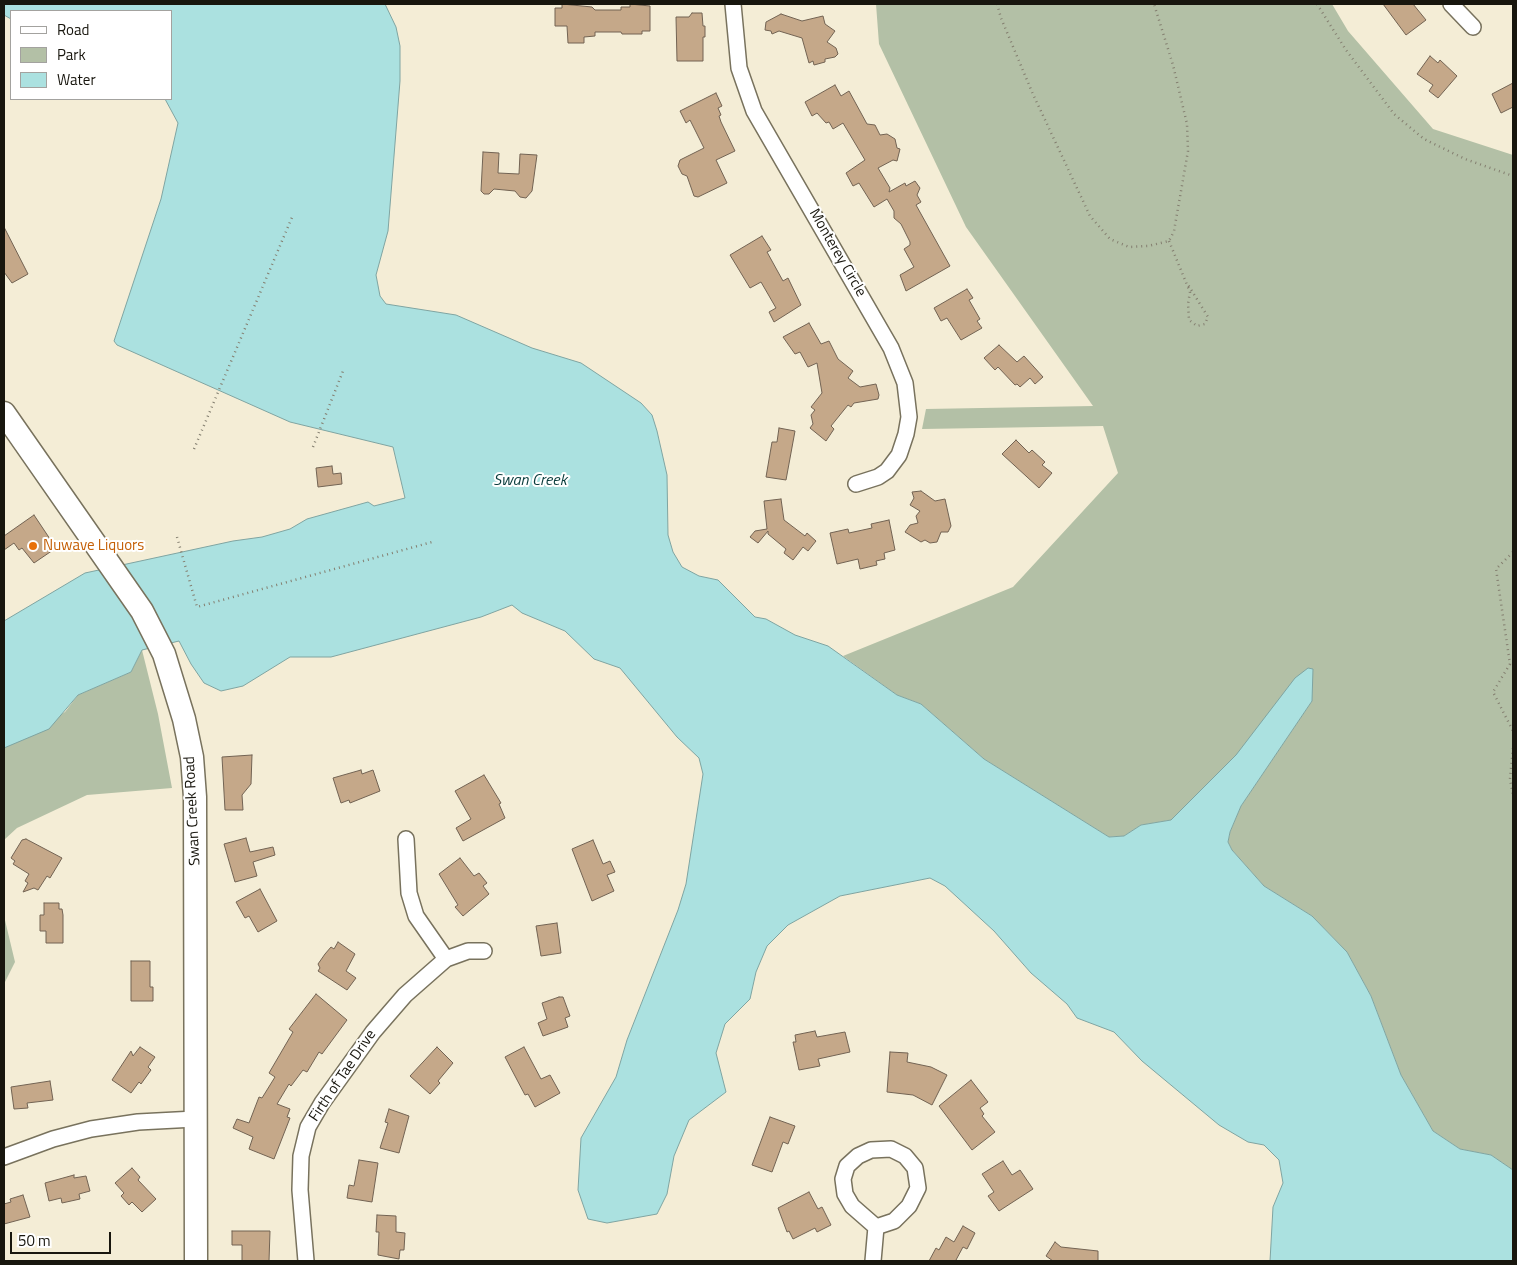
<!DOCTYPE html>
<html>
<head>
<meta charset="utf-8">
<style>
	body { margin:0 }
	#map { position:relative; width:1517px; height:1265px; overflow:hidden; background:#f4edd6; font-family:"Titillium Web",sans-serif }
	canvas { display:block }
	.frame { position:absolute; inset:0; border:5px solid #18160e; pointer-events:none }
	.legend { position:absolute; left:10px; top:10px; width:162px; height:90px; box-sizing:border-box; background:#fff; border:1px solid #a3a29f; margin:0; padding:6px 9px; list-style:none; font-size:15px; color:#18160e }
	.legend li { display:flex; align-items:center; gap:10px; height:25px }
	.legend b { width:25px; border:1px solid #a3a29f }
	.scale { position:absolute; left:10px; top:1232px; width:101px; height:22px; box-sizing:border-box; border:2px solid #18160e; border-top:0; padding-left:6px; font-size:15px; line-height:18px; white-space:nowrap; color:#18160e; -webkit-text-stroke:4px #fff; paint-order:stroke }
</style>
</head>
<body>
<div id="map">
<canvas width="1517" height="1265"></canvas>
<div class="frame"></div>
<ul class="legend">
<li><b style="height:6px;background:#fff"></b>Road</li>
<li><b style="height:14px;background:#b3c0a6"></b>Park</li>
<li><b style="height:14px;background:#abe1e0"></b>Water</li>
</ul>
<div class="scale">50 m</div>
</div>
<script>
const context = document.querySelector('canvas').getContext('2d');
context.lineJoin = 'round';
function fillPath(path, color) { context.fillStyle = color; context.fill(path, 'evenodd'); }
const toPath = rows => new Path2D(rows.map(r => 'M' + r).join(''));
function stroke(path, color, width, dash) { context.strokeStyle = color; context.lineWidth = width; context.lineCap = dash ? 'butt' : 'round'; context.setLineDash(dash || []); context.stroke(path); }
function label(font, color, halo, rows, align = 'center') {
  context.font = font + ' "Titillium Web",sans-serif'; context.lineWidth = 4; context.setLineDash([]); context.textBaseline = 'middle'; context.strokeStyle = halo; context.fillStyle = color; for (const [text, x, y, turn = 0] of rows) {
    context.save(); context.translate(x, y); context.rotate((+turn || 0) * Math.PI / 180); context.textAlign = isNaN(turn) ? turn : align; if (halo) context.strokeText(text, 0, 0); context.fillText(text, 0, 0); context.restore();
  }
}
fillPath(toPath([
	[876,4,1332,4,1348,31,1433,129,1513,155,1513,1170,1491,1155,1460,1149,1433,1131,1401,1075,1371,996,1347,952,1312,916,1264,886,1232,850,1228,842,1230,832,1241,806,1312,701,1236,755,1171,820,1141,825,1124,836,1109,837,984,759,921,704,897,695,843,656,1013,587,1118,473,1103,426,922,429,926,409,1093,406,966,227,879,44],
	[142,650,158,714,172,788,87,795,17,828,4,840,4,748,65,712,78,695,131,672],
	[4,916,15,962,4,984]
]), '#b3c0a6');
const water = toPath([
	[4,4,385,4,396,27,400,46,400,81,388,231,376,275,380,296,386,304,456,315,532,348,581,363,641,403,652,415,657,431,667,475,668,535,673,552,682,567,699,576,718,580,755,617,766,619,795,635,828,646,897,695,921,704,984,759,1109,837,1124,836,1141,825,1171,820,1236,755,1295,678,1308,668,1313,669,1312,701,1241,806,1230,832,1228,842,1232,850,1264,886,1312,916,1347,952,1371,996,1401,1075,1433,1131,1460,1149,1491,1155,1513,1170,1513,1261,1270,1261,1273,1207,1283,1183,1279,1160,1264,1145,1248,1142,1219,1125,1142,1061,1114,1032,1077,1018,1067,1004,1031,973,994,931,945,886,930,878,840,896,788,925,767,946,756,972,750,999,725,1024,716,1053,726,1092,689,1120,674,1156,667,1194,657,1214,607,1223,588,1219,578,1190,581,1138,616,1077,627,1040,678,910,686,884,703,774,699,758,677,737,620,668,594,659,565,631,522,613,512,605,481,617,331,657,290,657,243,686,221,691,204,683,191,664,179,641,142,650,131,672,78,695,49,729,4,748,4,621,85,573,233,541,262,537,290,529,307,519,368,502,374,506,405,498,393,447,290,422,117,345,114,341,161,199,178,123,165,99,171,99,171,11,11,11,11,19,4,15,4,4]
]);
fillPath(water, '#abe1e0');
stroke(water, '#7fa4a1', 1);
const building = toPath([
	[562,4,592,7,595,10,621,10,621,7,630,7,630,4,650,6,650,31,642,31,642,34,622,34,621,32,595,32,595,36,584,37,584,43,568,43,567,26,555,26,555,8,562,8,562,4],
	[1383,4,1413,4,1426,20,1406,35,1383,4],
	[692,13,702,13,703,26,705,26,705,37,703,37,703,61,677,61,676,17,689,17,692,13],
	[781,14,802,21,823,16,825,24,835,31,827,42,836,48,838,54,835,57,825,59,825,62,814,65,813,61,809,63,802,38,779,31,772,34,771,31,765,30,766,22,781,14],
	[1430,56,1438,63,1440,60,1457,76,1438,98,1429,91,1433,85,1417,74,1430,56],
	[1513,83,1513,107,1501,113,1492,94,1513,83],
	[835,85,841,96,849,91,867,124,875,125,880,135,887,134,895,139,897,148,900,149,897,161,893,160,878,168,890,188,889,192,905,183,906,186,915,181,920,188,917,195,921,202,916,205,950,266,906,291,900,275,914,267,904,249,910,245,910,242,901,224,894,218,894,211,887,199,874,207,859,183,853,186,846,173,865,160,843,123,833,129,829,122,826,123,817,113,812,116,805,102,835,85],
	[716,93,722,106,718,108,721,115,719,116,721,122,735,151,716,160,727,183,698,197,694,196,687,176,682,174,678,166,680,160,704,148,690,120,686,123,680,111,716,93],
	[483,152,499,153,498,173,519,174,520,154,537,155,532,191,526,198,520,197,515,191,494,189,489,194,484,194,481,191,483,152],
	[4,227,28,274,12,283,4,272,4,227],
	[762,236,771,250,767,252,783,281,788,278,801,305,774,322,769,312,776,308,761,282,750,288,730,255,762,236],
	[967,289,973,298,969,300,980,319,977,321,982,328,961,340,947,318,941,321,934,308,967,289],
	[809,323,821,344,829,341,838,359,853,371,848,378,860,387,876,384,879,395,878,399,854,403,851,407,848,405,831,426,834,429,826,441,810,428,813,424,811,415,815,410,811,407,822,393,817,363,808,367,800,352,795,354,783,337,809,323],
	[999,345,1017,362,1024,356,1043,377,1035,384,1030,378,1020,387,1017,384,1015,385,998,367,995,370,984,358,999,345],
	[779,428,795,431,786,480,766,477,772,442,777,442,779,428],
	[1016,440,1029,453,1032,450,1045,462,1042,465,1052,473,1039,488,1002,454,1016,440],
	[332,466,333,474,341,473,342,484,318,487,316,468,332,466],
	[921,491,935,501,945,499,951,526,948,532,941,532,937,542,930,543,925,540,921,542,905,532,910,525,918,523,916,516,920,511,910,505,914,498,912,492,921,491],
	[781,499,784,520,805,536,807,533,816,541,808,551,803,547,793,560,784,553,786,549,768,534,768,531,758,543,750,537,755,531,767,529,764,501,781,499],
	[34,515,56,548,34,563,22,548,19,550,14,543,4,550,4,536,34,515],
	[889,520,895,550,884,553,885,559,876,561,877,565,860,569,858,559,837,564,830,533,848,529,849,533,872,528,871,524,889,520],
	[252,755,251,784,242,795,243,810,225,810,222,757,252,755],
	[361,770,362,774,373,770,380,791,350,803,349,800,341,803,333,778,361,770],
	[484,775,501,803,499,804,505,818,463,841,456,828,471,819,455,791,484,775],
	[246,838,250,852,273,847,275,855,253,862,257,876,235,882,224,844,246,838],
	[26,839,62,858,50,878,47,876,38,890,34,888,23,892,28,883,25,881,29,874,13,864,15,861,11,858,22,840,26,839],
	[593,840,603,864,610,861,615,872,607,875,614,891,592,901,572,849,593,840],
	[460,858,474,876,479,873,487,883,483,886,489,894,463,916,455,907,458,905,439,874,460,858],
	[260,889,277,921,258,932,249,916,245,918,236,902,260,889],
	[44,903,59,903,59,909,62,909,63,915,63,943,46,943,46,931,40,931,40,915,44,915,44,903],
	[557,923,561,953,541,956,536,926,557,923],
	[338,942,355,954,346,971,356,978,347,990,318,971,320,968,318,964,325,954,331,947,334,949,338,942],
	[131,961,150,961,150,987,153,987,153,1001,131,1001,131,961],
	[316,994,347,1020,322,1054,319,1052,307,1072,303,1070,291,1086,289,1084,277,1104,290,1109,287,1117,290,1118,274,1159,249,1149,253,1137,233,1128,237,1119,249,1123,259,1097,262,1098,275,1077,269,1073,293,1032,289,1029,316,994],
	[559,997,563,997,570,1016,565,1018,568,1027,543,1036,538,1023,547,1019,542,1003,559,997],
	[815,1031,817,1037,845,1032,850,1052,818,1059,820,1066,799,1070,793,1042,796,1042,795,1035,815,1031],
	[140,1047,155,1057,148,1067,151,1070,141,1084,139,1082,131,1093,112,1080,131,1051,133,1056,140,1047],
	[437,1047,453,1063,438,1081,440,1083,430,1094,410,1076,437,1047],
	[524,1047,541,1079,550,1075,560,1093,535,1107,528,1094,525,1095,505,1057,524,1047],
	[890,1052,908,1053,907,1062,931,1067,947,1075,932,1105,913,1095,887,1092,890,1052],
	[971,1080,988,1102,980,1108,984,1114,982,1116,995,1132,972,1150,939,1106,971,1080],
	[50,1081,53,1100,27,1103,28,1108,14,1109,11,1087,50,1081],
	[389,1109,409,1116,399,1153,380,1148,388,1123,385,1122,389,1109],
	[770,1117,795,1126,788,1144,783,1142,772,1172,752,1165,770,1117],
	[359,1160,378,1163,372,1202,347,1198,349,1185,354,1186,359,1160],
	[1003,1161,1012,1175,1020,1170,1033,1189,999,1211,988,1196,994,1192,982,1174,1003,1161],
	[132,1168,140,1177,138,1180,156,1199,142,1212,132,1202,129,1205,121,1196,124,1193,115,1183,132,1168],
	[74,1175,74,1178,86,1176,90,1191,79,1194,80,1199,62,1203,61,1198,49,1201,45,1183,74,1175],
	[809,1192,818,1209,822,1207,831,1225,817,1232,815,1228,793,1239,789,1231,787,1232,778,1208,809,1192],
	[23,1195,30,1217,4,1224,4,1204,11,1202,10,1199,23,1195],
	[377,1215,396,1216,396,1232,405,1233,404,1250,400,1250,399,1259,378,1255,379,1232,376,1232,377,1215],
	[963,1226,975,1233,967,1249,963,1247,956,1260,959,1261,929,1261,936,1248,939,1250,946,1237,954,1242,963,1226],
	[232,1231,270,1231,269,1261,242,1261,242,1245,232,1245,232,1231],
	[1055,1242,1061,1247,1098,1251,1098,1261,1053,1261,1046,1256,1055,1242]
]);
fillPath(building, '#c5a889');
stroke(building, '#726353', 1);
const street = toPath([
	[733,4,739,68,754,111,891,348,905,383,909,417,906,434,899,455,887,471,878,477,856,484],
	[1451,4,1473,27],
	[406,839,409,893,416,916,446,959],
	[891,1149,905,1156,915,1168,918,1188,909,1206,894,1221,876,1227,852,1206,845,1194,843,1179,847,1166,858,1156,871,1150,891,1149],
	[4,1157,53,1139,91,1129,138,1122,195,1119],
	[306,1261,300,1190,301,1156,308,1127,322,1103,373,1032,405,995,446,959,468,951,484,951],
	[873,1261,876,1227]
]);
const secondary = toPath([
	[4,413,142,611,164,654,184,719,192,757,195,797,196,1261]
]);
stroke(street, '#78725d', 18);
stroke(secondary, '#78725d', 25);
stroke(toPath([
	[997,4,1001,18,1032,92,1090,216,1110,239,1129,247,1148,246,1169,241,1174,231,1188,151,1187,124,1173,65,1154,4],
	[1317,4,1346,50,1394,114,1424,139,1465,159,1513,176],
	[1169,241,1190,292,1188,304,1189,320,1197,326,1205,324,1208,317,1187,283],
	[313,447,343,371],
	[194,449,293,215],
	[177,537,197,607,432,542],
	[1513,552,1496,569,1510,664,1493,692,1513,731],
	[1513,748,1510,779,1513,795]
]), '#847f70', 2.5, [1, 4]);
stroke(street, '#fff', 15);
stroke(secondary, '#fff', 22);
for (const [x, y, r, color] of [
	[33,546,5,"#e8710a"]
]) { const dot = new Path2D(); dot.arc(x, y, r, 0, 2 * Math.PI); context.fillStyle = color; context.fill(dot); stroke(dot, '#fff', 2); }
label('15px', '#18160e', '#fff', [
	["Monterey Circle",837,253,60],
	["Swan Creek Road",193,811,-93],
	["Firth of Tae Drive",343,1076,-56]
]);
label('15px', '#c56008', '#fff', [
	["Nuwave Liquors",43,546]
], 'left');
label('italic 16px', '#093c3c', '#fff', [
	["Swan Creek",530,481]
]);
</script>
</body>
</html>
